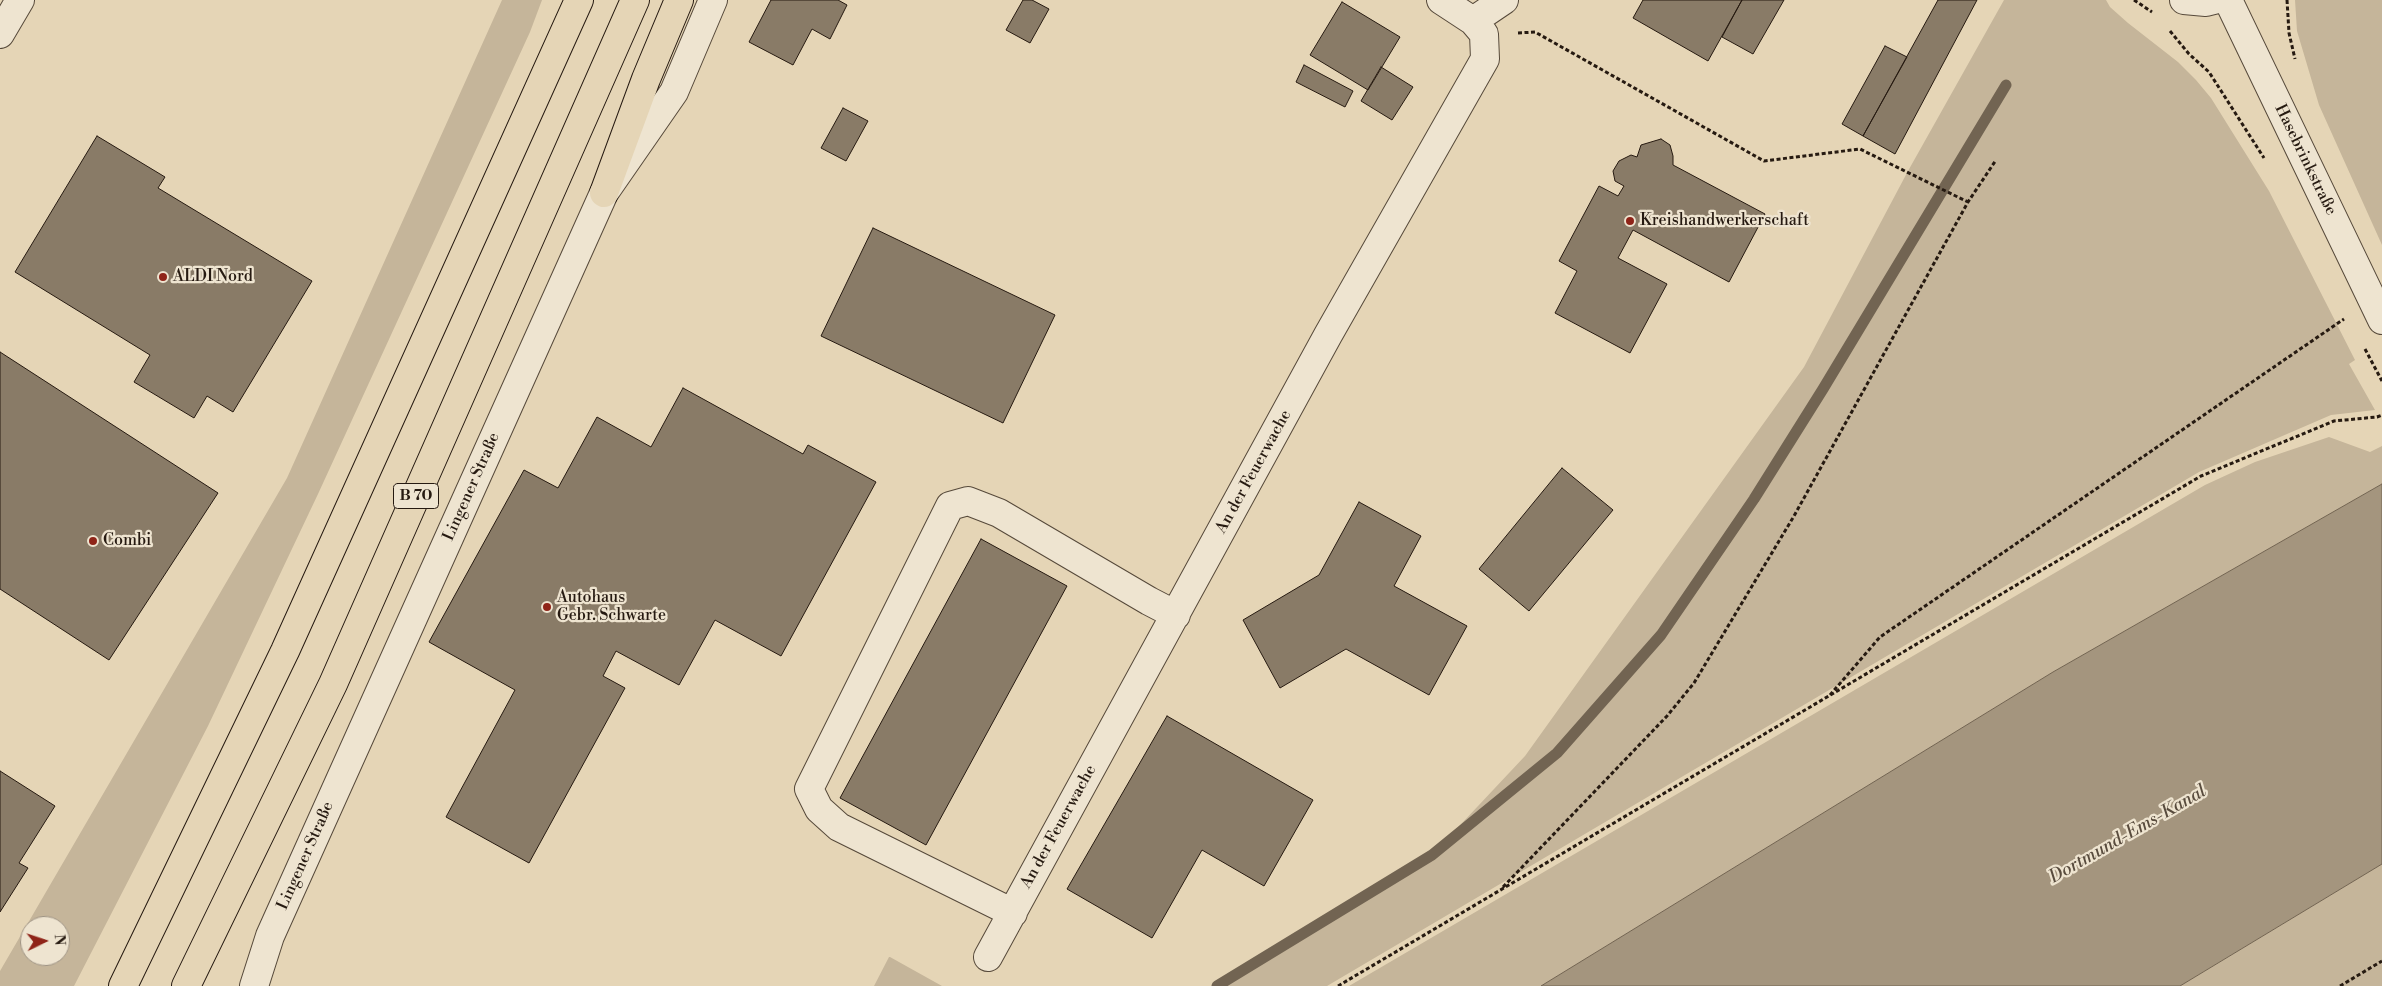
<!DOCTYPE html>
<html>
<head>
<meta charset="utf-8">
<style>
	body { margin:0 }
	#map { position:relative; width:2382px; height:986px; overflow:hidden; background:#e5d5b6; font-family:"Libre Bodoni",serif }
	canvas { display:block }
	.north { position:absolute; left:20px; top:916px; width:50px; height:50px; box-sizing:border-box; background:#eee4d0; border:1px solid #9e9384; border-radius:50%; rotate:86deg; font-size:14px; font-weight:700; line-height:20px; text-align:center; color:#261a11 }
	.north::after { content:''; display:block; margin:auto; width:18px; height:22px; background:#8f2418; clip-path:polygon(50% 0,100% 100%,50% 72%,0 100%) }
</style>
</head>
<body>
<div id="map">
<canvas width="2382" height="986"></canvas>
<div class="north">N</div>
</div>
<script>
const context = document.querySelector('canvas').getContext('2d');
context.lineJoin = 'round';
function fillPath(path, color) { context.fillStyle = color; context.fill(path, 'evenodd'); }
const toPath = rows => new Path2D(rows.map(r => 'M' + r).join(''));
function stroke(path, color, width, dash) { context.strokeStyle = color; context.lineWidth = width; context.lineCap = dash ? 'butt' : 'round'; context.setLineDash(dash || []); context.stroke(path); }
function label(font, color, halo, rows, align = 'center') {
  context.font = font + ' "Libre Bodoni",serif'; context.lineWidth = 4.5; context.setLineDash([]); context.textBaseline = 'middle'; context.strokeStyle = halo; context.fillStyle = color; for (const [text, x, y, turn = 0] of rows) {
    context.save(); context.translate(x, y); context.rotate((+turn || 0) * Math.PI / 180); context.textAlign = isNaN(turn) ? turn : align; if (halo) context.strokeText(text, 0, 0); context.fillText(text, 0, 0); context.restore();
  }
}
fillPath(toPath([
	[502,0,542,0,530,32,318,494,208,726,74,986,0,986,0,971,287,478],
	[30,926,60,926,60,956,30,956],
	[2004,0,2106,0,2110,7,2128,23,2178,62,2196,80,2211,98,2269,191,2355,360,2349,364,2375,410,2331,415,2199,472,1327,986,1217,986,1432,855,1525,756,1804,367,1908,171],
	[2295,0,2382,0,2382,245,2319,105,2297,31],
	[2329,437,2370,452,2382,446,2382,484,2053,672,1541,986,1349,986,2205,485,2255,462],
	[2382,864,2382,986,2180,986,2217,964],
	[889,957,890,957,942,986,874,986]
]), '#c5b59a');
const water = toPath([
	[2382,484,2382,864,2180,986,1541,986,2053,672,2382,484]
]);
fillPath(water, '#a4957e');
stroke(water, '#726452', 1);
stroke(toPath([
	[1217,986,1432,855,1557,753,1661,635,1754,499,1823,389,2006,85]
]), '#726452', 11);
const building = toPath([
	[771,0,838,0,847,5,830,39,812,29,793,65,749,42,771,0],
	[1023,0,1032,0,1049,9,1030,43,1006,30,1023,0],
	[1643,0,1742,0,1708,61,1633,18,1643,0],
	[1742,0,1784,0,1753,54,1722,37,1742,0],
	[1938,0,1977,0,1895,154,1863,136,1938,0],
	[1342,2,1400,37,1368,90,1310,55,1342,2],
	[1885,46,1907,57,1863,136,1842,124,1885,46],
	[1304,65,1353,91,1345,107,1296,82,1304,65],
	[1381,67,1413,87,1392,120,1361,101,1381,67],
	[843,108,868,121,846,161,821,148,843,108],
	[97,136,165,177,158,188,312,281,233,412,207,396,194,418,134,382,150,355,15,272,97,136],
	[1661,139,1670,145,1673,156,1673,165,1765,214,1729,282,1633,230,1618,258,1667,284,1630,353,1555,313,1577,271,1559,261,1599,186,1618,196,1624,186,1615,181,1613,171,1619,161,1631,155,1637,157,1641,145,1661,139],
	[873,228,1055,315,1003,423,821,336,873,228],
	[0,352,218,493,109,660,0,589,0,352],
	[683,388,803,454,808,445,876,482,781,656,715,620,679,685,616,651,603,676,625,688,529,863,446,817,515,690,429,642,524,470,558,488,597,417,651,447,683,388],
	[1562,468,1613,510,1529,611,1479,569,1562,468],
	[1359,502,1421,536,1394,586,1467,626,1429,695,1346,649,1280,688,1243,620,1319,575,1359,502],
	[981,539,1067,586,926,845,840,798,981,539],
	[1167,716,1313,800,1264,886,1202,850,1152,938,1067,889,1167,716],
	[0,771,55,806,19,863,28,868,0,912,0,771]
]);
fillPath(building, '#897b67');
stroke(building, '#261a11', 1);
const minor = toPath([
	[2184,0,2206,2,2214,0],
	[2228,0,2382,320],
	[1473,21,1504,0],
	[0,34,20,0],
	[1013,913,839,827,819,809,809,789,950,506,968,501,999,513,1149,601,1176,615],
	[988,957,1328,335,1485,59,1484,34,1473,21,1441,0],
	[254,986,270,936,604,193,674,92,713,0]
]);
const highway = toPath([
	[604,193,646,79,679,0],
	[123,986,285,651,579,0],
	[186,986,333,684,635,0]
]);
stroke(minor, '#56493a', 30);
stroke(highway, '#261a11', 30);
stroke(toPath([
	[2134,0,2152,12],
	[2287,0,2289,33,2295,59],
	[2170,31,2189,54,2209,72,2264,158],
	[1518,33,1535,32,1764,161,1860,149,1968,202],
	[2365,349,2382,381],
	[1830,695,1880,637,2344,319],
	[1503,887,1667,716,1694,683,1794,516,1968,202,1996,160],
	[1338,986,2201,476,2334,421,2377,417,2382,415],
	[2340,986,2382,961]
]), '#261a11', 3, [4, 2.5]);
stroke(minor, '#eee4d0', 28);
stroke(highway, '#e5d5b6', 28);
for (const [x, y, r, color] of [
	[1630,221,5,"#8f2418"],
	[163,277,5,"#8f2418"],
	[93,541,5,"#8f2418"],
	[547,607,5,"#8f2418"]
]) { const dot = new Path2D(); dot.arc(x, y, r, 0, 2 * Math.PI); context.fillStyle = color; context.fill(dot); stroke(dot, '#eee4d0', 2); }
for (const [x, y, w] of [
	[416,496,45]
]) { const box = new Path2D(); box.roundRect(x - w / 2, y - 12.5, w, 25, 4); context.fillStyle = '#eee4d0'; context.fill(box); stroke(box, '#261a11', 1); }
label('bold 15px', '#261a11', null, [
	["B 70",416,496]
]);
label('16px', '#261a11', '#eee4d0', [
	["Hasebrinkstraße",2305,160,64],
	["An der Feuerwache",1254,472,-61],
	["Lingener Straße",472,487,-66],
	["An der Feuerwache",1059,827,-61],
	["Lingener Straße",306,856,-66]
]);
label('16px', '#261a11', '#eee4d0', [
	["Kreishandwerkerschaft",1640,221],
	["ALDI Nord",173,277],
	["Combi",103,541],
	["Autohaus",557,598],
	["Gebr. Schwarte",557,616]
], 'left');
label('italic 18px', '#584b3d', '#eee4d0', [
	["Dortmund-Ems-Kanal",2128,835,-30]
]);
</script>
</body>
</html>
